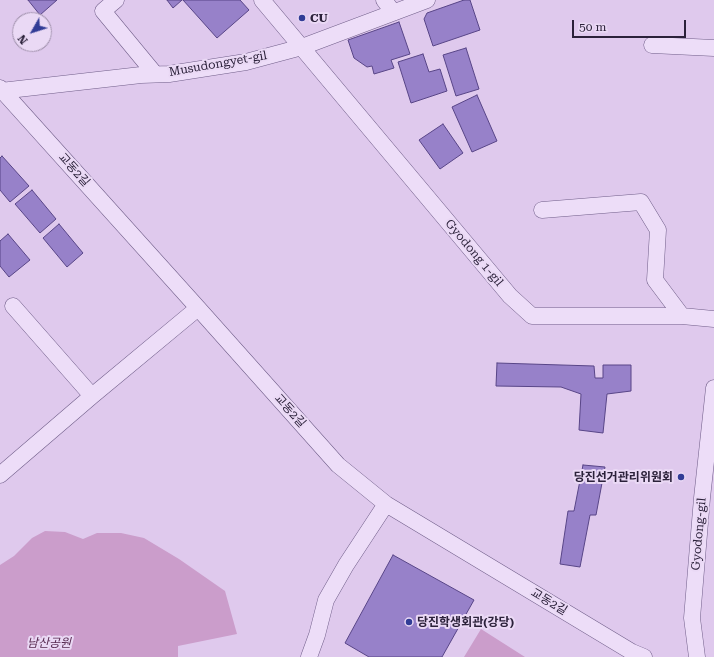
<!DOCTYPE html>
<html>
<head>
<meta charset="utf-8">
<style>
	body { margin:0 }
	#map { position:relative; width:714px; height:657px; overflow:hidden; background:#dfc9ed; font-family:"Roboto Serif",serif }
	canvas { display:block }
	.north { position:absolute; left:12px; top:12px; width:40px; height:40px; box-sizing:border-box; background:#ead9f5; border:1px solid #9e8faa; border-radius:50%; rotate:231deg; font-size:11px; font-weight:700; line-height:16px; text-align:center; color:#2b213a }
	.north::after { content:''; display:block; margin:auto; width:14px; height:18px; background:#313c96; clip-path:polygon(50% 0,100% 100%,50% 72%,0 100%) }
	.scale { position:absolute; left:572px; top:20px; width:114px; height:18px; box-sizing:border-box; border:2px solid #2b213a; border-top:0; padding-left:5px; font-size:12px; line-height:14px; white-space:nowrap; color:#2b213a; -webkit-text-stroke:3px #ead9f5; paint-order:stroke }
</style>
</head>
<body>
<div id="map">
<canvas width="714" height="657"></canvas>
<div class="north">N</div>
<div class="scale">50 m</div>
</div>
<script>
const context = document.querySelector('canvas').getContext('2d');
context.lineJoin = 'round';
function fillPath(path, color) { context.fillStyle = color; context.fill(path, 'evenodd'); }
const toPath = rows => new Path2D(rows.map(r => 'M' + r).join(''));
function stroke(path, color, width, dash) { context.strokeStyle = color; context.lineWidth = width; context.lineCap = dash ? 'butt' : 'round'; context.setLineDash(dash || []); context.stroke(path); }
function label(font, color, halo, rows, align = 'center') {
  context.font = font + ' "Roboto Serif","Noto Sans KR",serif'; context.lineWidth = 4; context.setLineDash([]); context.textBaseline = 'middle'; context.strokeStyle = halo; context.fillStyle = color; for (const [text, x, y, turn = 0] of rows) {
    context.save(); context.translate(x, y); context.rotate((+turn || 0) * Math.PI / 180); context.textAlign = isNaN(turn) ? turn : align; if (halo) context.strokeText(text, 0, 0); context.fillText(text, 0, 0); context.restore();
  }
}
fillPath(toPath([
	[45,531,65,532,83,539,97,533,121,533,144,538,179,559,225,591,237,634,178,646,178,657,0,657,0,565,14,556,32,538],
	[481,629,525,657,464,657]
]), '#cb9dcb');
const building = toPath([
	[28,0,57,0,40,15,28,0],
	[167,0,182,0,173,8,167,0],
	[183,0,240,0,249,10,217,38,183,0],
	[464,0,470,0,480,30,433,46,424,19,427,13,464,0],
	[399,22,410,54,391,60,394,68,374,74,372,66,367,67,354,58,348,40,399,22],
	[466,48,479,89,456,96,443,55,466,48],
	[423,54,429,72,440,69,447,91,411,103,398,62,423,54],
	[477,95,497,141,472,152,452,107,477,95],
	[443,124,463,153,440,169,419,140,443,124],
	[2,156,29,186,10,202,0,190,0,158,2,156],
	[32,190,56,219,40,233,15,204,32,190],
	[59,224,83,253,67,267,43,238,59,224],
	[8,234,30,260,9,277,0,266,0,241,8,234],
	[497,363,594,366,595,378,603,378,603,365,631,365,631,391,607,394,603,433,579,430,581,394,561,387,496,386,497,363],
	[583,465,605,467,596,515,590,515,580,567,560,564,568,511,574,511,583,465],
	[393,555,474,600,442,657,369,657,345,643,393,555]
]);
fillPath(building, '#9781c9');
stroke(building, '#584587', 1);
const street = toPath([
	[116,0,103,11,155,74],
	[262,0,510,296,532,316,682,316,714,319],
	[384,0,393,12],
	[652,45,714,48],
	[0,88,198,308,338,465,386,504,632,652,644,657],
	[0,91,141,75,169,74,246,62,302,47,427,0],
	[542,210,641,202,658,230,655,280,682,316],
	[13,306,92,396],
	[0,475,92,396,198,308],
	[309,657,317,635,326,600,346,565,386,504],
	[697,657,692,618,702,498,714,388]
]);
stroke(street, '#705e89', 17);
stroke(street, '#edddf8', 16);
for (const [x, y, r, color] of [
	[302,18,4,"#313c96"],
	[681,477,4,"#313c96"],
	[409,622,4,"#313c96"]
]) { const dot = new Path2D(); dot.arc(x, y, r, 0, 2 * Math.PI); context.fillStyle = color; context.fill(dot); stroke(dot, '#ead9f5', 1.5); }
label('bold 12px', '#2b213a', '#ead9f5', [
	["CU",310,18],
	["당진선거관리위원회",673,477,"right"],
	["당진학생회관(강당)",417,622]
], 'left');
label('12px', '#2b213a', '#ead9f5', [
	["Musudongyet-gil",218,64,-10],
	["교동2길",74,170,48],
	["Gyodong 1-gil",474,253,50],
	["교동2길",290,411,48],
	["Gyodong-gil",699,534,-85],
	["교동2길",549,602,31]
]);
label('italic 12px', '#56294f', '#ead9f5', [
	["남산공원",49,643]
]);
</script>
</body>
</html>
